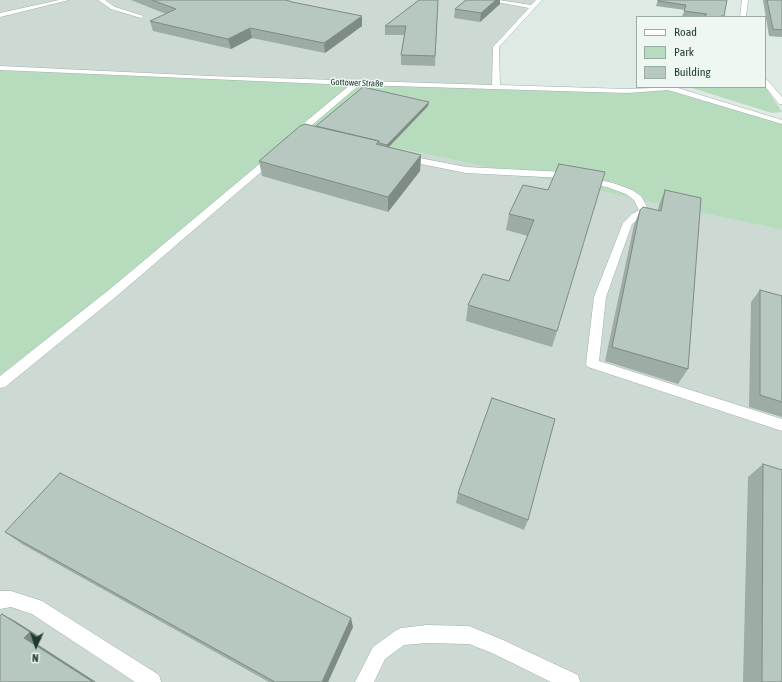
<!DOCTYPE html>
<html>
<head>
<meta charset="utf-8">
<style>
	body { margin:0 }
	#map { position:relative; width:782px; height:682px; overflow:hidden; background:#deeae4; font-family:"Asap Condensed",sans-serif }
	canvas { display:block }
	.legend { position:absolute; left:636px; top:16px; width:130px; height:72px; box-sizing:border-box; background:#eef7f2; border:1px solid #9baba5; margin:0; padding:5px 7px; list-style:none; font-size:12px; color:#1f3a31 }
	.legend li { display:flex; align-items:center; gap:8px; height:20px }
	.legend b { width:20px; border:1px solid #9baba5 }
	.north { position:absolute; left:16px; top:626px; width:40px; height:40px; -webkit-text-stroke:3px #eef7f2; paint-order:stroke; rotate:183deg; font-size:11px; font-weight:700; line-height:16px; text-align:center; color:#1f3a31 }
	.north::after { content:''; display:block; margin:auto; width:14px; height:18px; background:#1f3a31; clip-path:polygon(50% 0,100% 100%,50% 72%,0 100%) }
</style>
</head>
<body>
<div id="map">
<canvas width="782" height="682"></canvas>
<ul class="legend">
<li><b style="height:5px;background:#fff"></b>Road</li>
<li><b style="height:11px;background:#b6dcbd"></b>Park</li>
<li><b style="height:11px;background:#b6c8bf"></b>Building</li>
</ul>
<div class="north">N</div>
</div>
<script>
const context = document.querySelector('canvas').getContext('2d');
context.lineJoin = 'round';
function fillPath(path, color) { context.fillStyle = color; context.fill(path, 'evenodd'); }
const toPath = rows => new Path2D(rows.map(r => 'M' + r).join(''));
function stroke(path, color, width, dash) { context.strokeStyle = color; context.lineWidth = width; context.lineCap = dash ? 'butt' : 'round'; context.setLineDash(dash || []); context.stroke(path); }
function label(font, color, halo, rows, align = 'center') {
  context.font = font + ' "Asap Condensed",sans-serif'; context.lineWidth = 3; context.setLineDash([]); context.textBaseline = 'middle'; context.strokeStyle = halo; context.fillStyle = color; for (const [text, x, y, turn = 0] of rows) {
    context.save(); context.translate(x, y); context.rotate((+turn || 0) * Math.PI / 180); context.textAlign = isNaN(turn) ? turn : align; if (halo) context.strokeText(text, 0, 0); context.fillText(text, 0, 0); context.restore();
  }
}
fillPath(toPath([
	[0,0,539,0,496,47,496,87,357,83,0,68],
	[304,128,782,230,782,682,0,682,0,386]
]), '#ccdad3');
fillPath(toPath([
	[0,68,209,78,627,91,670,88,782,122,782,230,304,128,0,386],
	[765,86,782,112,772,113,692,88]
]), '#b6dcbd');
const minor = toPath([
	[59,0,69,0,0,17,0,13,59,0],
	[98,0,105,0,115,7,144,16,141,18,111,9,98,0],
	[486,0,499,0,531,5,536,0,542,0,499,47,500,85,627,89,679,87,678,88,782,120,782,124,668,90,627,93,359,85,298,137,292,137,292,133,350,85,0,70,0,66,209,76,492,85,493,47,529,8,486,0],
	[742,0,748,0,746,17,740,17,742,0],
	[765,79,767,80,782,97,782,104,779,104,765,86,765,79],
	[272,155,276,158,275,160,118,295,5,387,0,388,0,376,110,289,269,156,272,155],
	[404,155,466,167,564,172,613,183,632,190,641,196,649,211,632,224,606,297,599,361,782,419,782,431,588,367,586,364,594,297,623,223,632,214,639,210,634,200,626,194,607,187,564,178,466,173,401,160,400,158,404,155],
	[0,591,11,591,42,601,159,675,161,682,135,682,32,614,11,607,0,609,0,591],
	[427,625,469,626,503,640,578,675,580,682,551,682,492,653,469,644,427,643,404,645,385,659,374,682,355,682,373,647,395,631,401,628,427,625]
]);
stroke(minor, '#a1b2ab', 1);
fillPath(minor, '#fff');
fillPath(toPath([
	[131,0,286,0,362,26,325,53,252,38,231,49,153,31,150,21,166,14],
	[438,0,435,66,401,65,401,55,404,35,385,35,385,26],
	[466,0,500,0,500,4,480,22,454,18,455,9],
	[658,0,727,0,723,17,690,17,682,16,685,10,656,6],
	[763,0,782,0,782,37,769,36],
	[428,106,388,147,421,155,420,171,388,212,262,176,259,161,316,126],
	[548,190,557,331,552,347,466,321,468,305,509,281,528,236,506,230,509,214],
	[665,190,688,369,678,384,605,361,634,225,640,210,658,210,659,205],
	[760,290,782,296,782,417,749,407,751,302],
	[763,464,782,682,743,682,748,477],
	[458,493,528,520,524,530,456,503],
	[5,532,353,627,328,682,269,682,22,544]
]), '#9daca4');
fillPath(toPath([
	[496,0,500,0,500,4,480,22,481,13],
	[362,16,362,26,325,53,324,43],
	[250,28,252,38,231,49,228,39],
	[429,102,428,106,387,149,387,145],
	[421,155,420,171,388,212,388,197],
	[2,614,15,621,42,638,37,644,96,682,93,682,24,638],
	[351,618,353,627,328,682,322,682]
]), '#7f8c86');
const building = toPath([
	[152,0,286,0,292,2,362,16,324,43,250,28,228,39,150,21,176,9,152,0],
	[419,0,438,0,435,56,401,55,406,26,385,26,419,0],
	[466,0,496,0,481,13,455,9,466,0],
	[658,0,727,0,724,16,721,16,721,17,703,17,707,14,684,11,686,5,658,1,658,0],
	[767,0,782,0,782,30,773,29,767,0],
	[363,87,429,102,387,145,379,143,379,141,316,126,363,87],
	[305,124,379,141,376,144,421,155,388,197,259,161,300,126,305,124],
	[559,164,605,172,557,331,468,305,483,274,509,281,534,220,509,214,523,185,548,190,559,164],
	[665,190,701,198,688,369,612,347,640,210,643,207,661,211,665,190],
	[760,290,782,296,782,402,760,395,760,290],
	[492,398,555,419,528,520,458,493,492,398],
	[763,464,782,470,782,682,762,682,763,464],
	[60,473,351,618,322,682,275,682,5,532,60,473],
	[2,614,30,632,24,638,93,682,0,682,0,616,2,614]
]);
fillPath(building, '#b6c8bf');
stroke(building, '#7f8c86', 1);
label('9px', '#1f3a31', '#eef7f2', [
	["Gottower Straße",357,83,2]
]);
</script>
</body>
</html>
